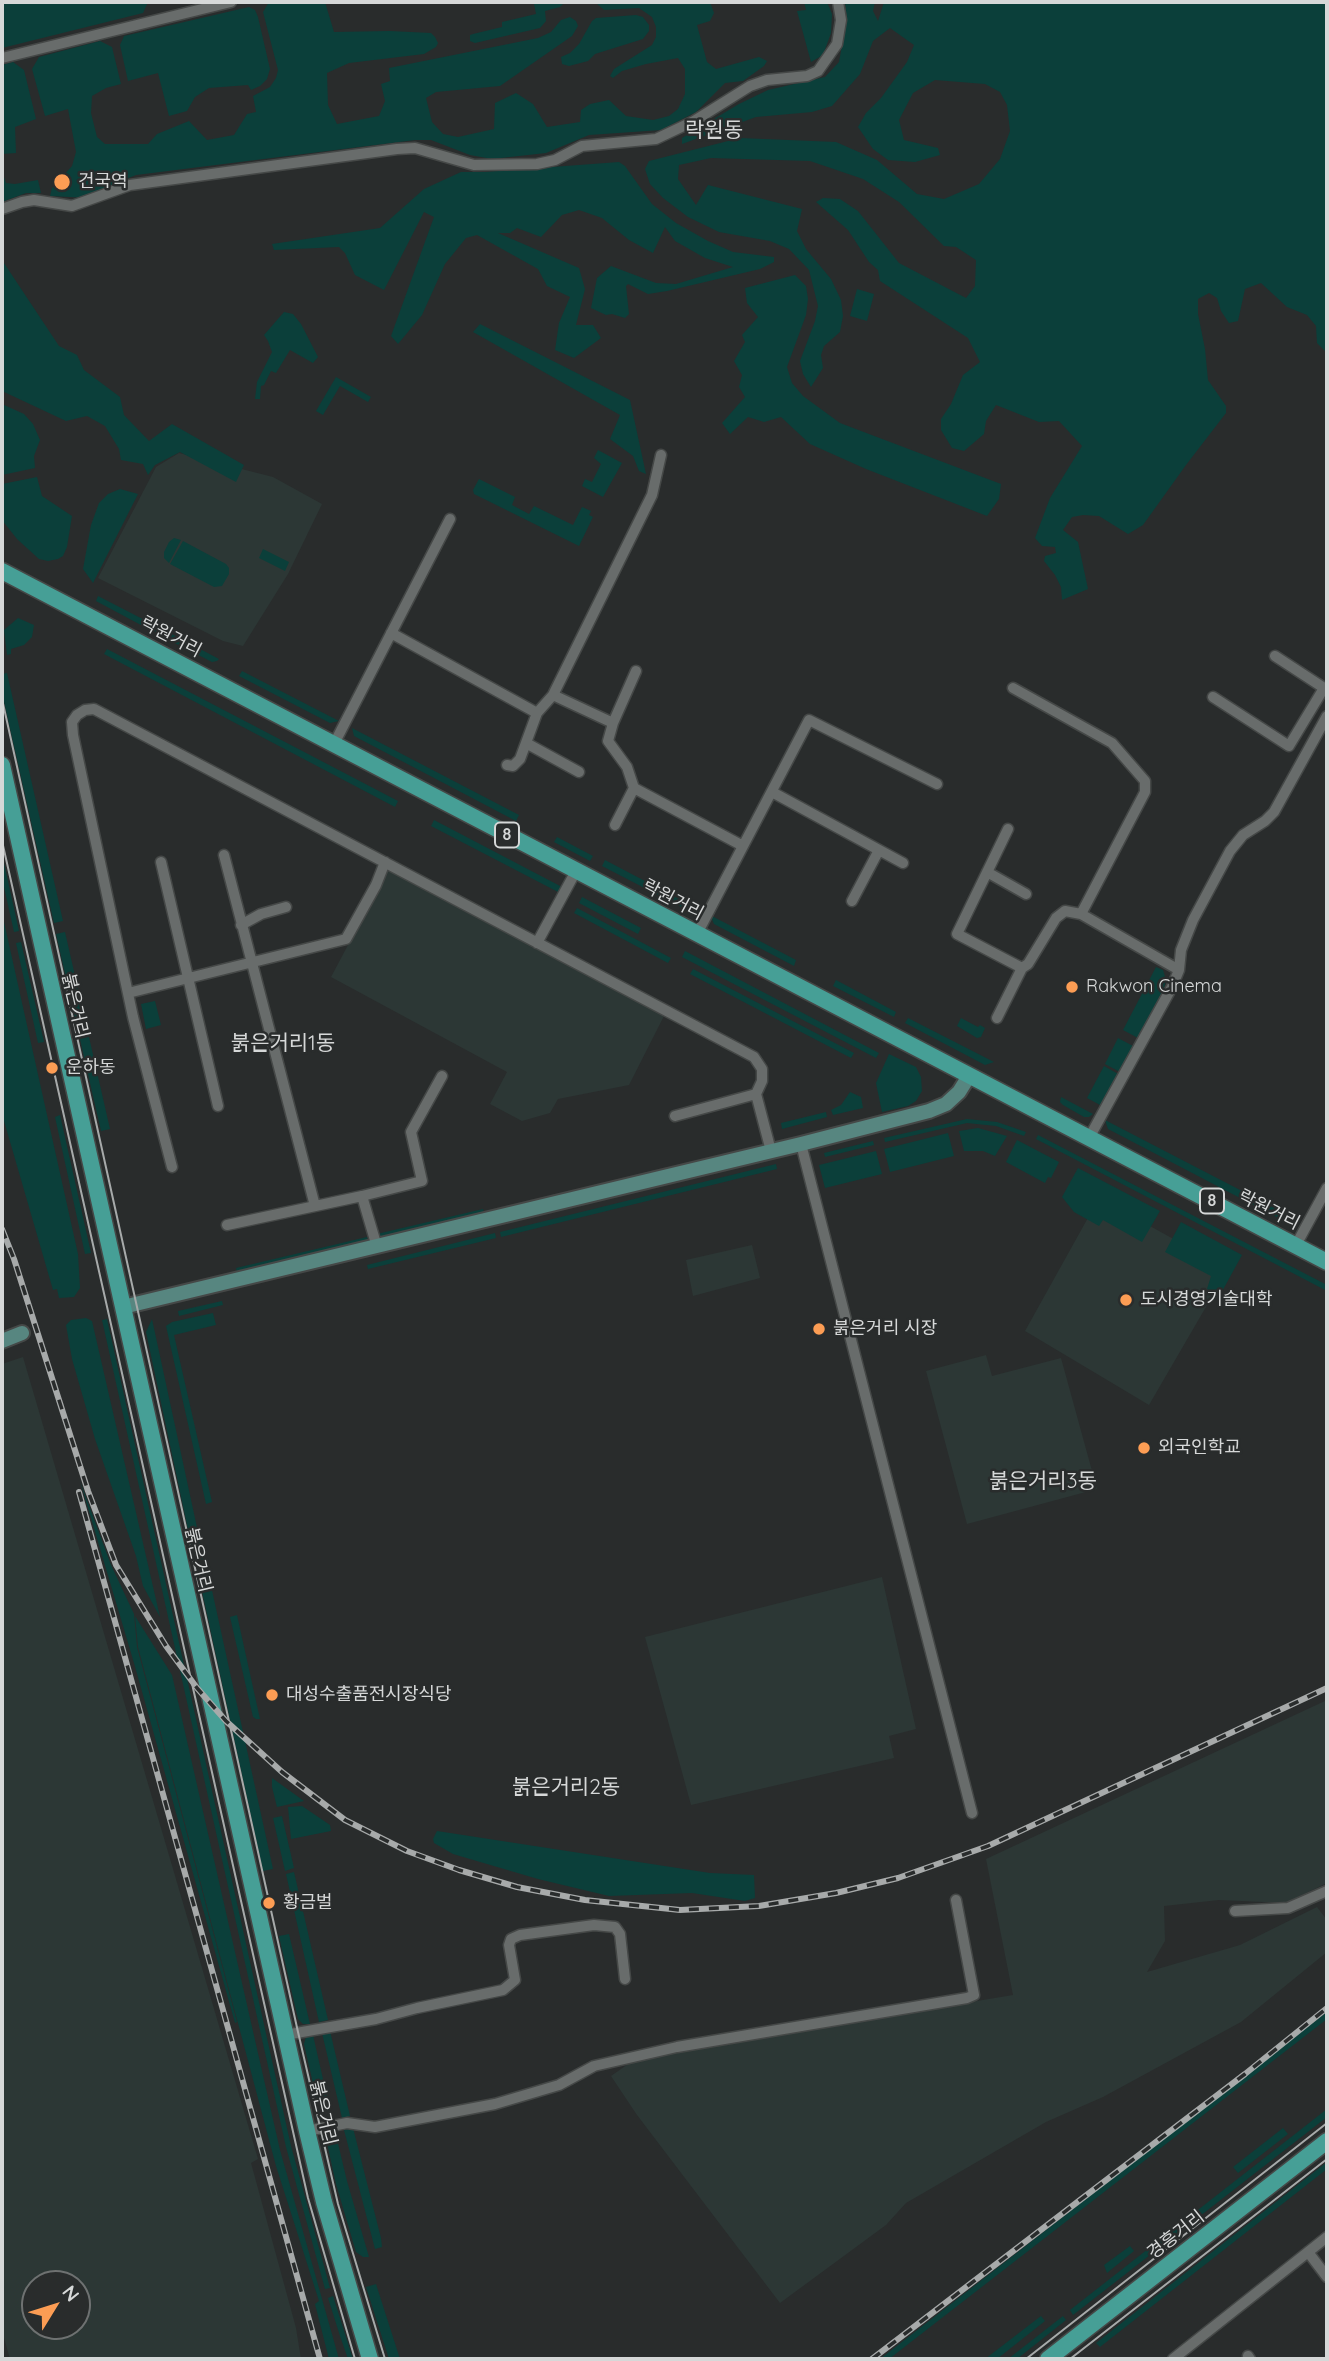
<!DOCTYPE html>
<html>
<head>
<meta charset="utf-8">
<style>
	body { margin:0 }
	#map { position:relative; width:1329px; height:2361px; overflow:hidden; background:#292c2c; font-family:Quicksand,sans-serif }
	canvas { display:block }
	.frame { position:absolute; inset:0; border:4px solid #d6d8d8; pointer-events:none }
	.north { position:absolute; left:21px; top:2270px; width:70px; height:70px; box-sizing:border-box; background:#292c2c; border:2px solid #6e7171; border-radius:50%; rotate:52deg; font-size:19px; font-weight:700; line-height:28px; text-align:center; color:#d6d8d8 }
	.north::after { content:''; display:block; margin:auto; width:24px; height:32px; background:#fc9d54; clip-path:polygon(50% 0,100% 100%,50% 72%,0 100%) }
</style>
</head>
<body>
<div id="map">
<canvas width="1329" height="2361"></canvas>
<div class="frame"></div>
<div class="north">N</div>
</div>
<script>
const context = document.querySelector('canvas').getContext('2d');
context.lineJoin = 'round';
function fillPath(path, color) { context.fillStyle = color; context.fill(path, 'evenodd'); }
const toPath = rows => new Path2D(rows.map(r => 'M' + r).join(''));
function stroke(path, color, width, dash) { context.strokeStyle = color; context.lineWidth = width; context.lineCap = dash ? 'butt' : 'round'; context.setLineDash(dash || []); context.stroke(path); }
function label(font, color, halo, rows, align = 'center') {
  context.font = font + ' Quicksand,"Noto Sans KR",sans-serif'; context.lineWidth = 5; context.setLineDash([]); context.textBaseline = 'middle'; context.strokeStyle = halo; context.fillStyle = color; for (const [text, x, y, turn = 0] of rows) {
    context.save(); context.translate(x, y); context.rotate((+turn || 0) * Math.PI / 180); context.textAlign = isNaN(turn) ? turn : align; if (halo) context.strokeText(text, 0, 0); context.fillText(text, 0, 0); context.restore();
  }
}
fillPath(toPath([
	[179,453,273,477,322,504,288,574,243,646,223,641,98,578,156,467],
	[389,868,665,1014,629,1085,558,1099,550,1113,522,1121,490,1104,507,1072,331,977],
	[1099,1198,1228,1269,1149,1405,1025,1331],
	[752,1245,760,1278,693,1296,686,1260],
	[986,1355,992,1376,1061,1358,1097,1489,967,1524,926,1371],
	[23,1357,258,2159,251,2163,296,2328,301,2359,10,2359,2,2331,2,1364],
	[35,2284,77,2284,77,2326,35,2326],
	[882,1577,916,1729,889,1736,894,1758,691,1805,645,1637],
	[1327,1700,1327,1883,1286,1903,1219,1900,1164,1906,1165,1941,1147,1972,1240,1945,1317,1907,1327,1920,1327,1952,1241,2022,1103,2097,1046,2122,906,2203,886,2225,780,2303,637,2115,611,2076,631,2062,700,2047,1013,1995,986,1859]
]), '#2c3735');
fillPath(toPath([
	[2,2,148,2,143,13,2,48],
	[269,2,325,2,334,32,390,31,431,33,435,37,438,43,436,47,424,54,349,63,327,73,328,105,337,124,379,116,385,101,381,84,390,81,389,68,538,38,551,32,561,20,570,17,576,21,578,26,572,36,500,86,436,92,426,98,432,122,443,134,458,137,494,129,495,103,516,93,533,104,547,127,580,122,581,110,590,104,609,100,626,116,653,120,669,116,678,109,685,94,685,69,678,58,646,64,622,71,613,78,610,76,614,69,652,45,656,37,656,27,652,17,639,8,604,10,595,2,710,2,714,13,710,21,697,25,707,62,716,69,759,57,767,61,764,66,743,81,725,83,696,112,661,130,589,135,546,153,492,159,470,155,431,140,415,140,136,175,104,188,89,198,50,196,52,188,72,166,76,152,68,109,45,116,32,69,39,57,100,41,112,47,121,84,106,88,92,96,91,113,97,137,105,144,148,144,157,134,189,121,207,140,234,135,247,114,256,112,253,96,270,87,276,78,278,70,263,12],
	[541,2,565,2,560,7,545,11,546,21,540,28,475,43,470,41,470,35,473,34,502,27,502,22,536,14,534,4],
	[804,2,827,2,832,14,831,33,823,55,811,62,797,11,806,10],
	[845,2,875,2,873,11,878,21,884,2,1327,2,1327,353,1317,343,1316,326,1307,315,1287,307,1261,283,1245,289,1238,321,1229,323,1221,311,1217,298,1209,293,1198,299,1198,314,1205,349,1208,380,1226,406,1226,413,1186,465,1143,525,1128,534,1099,516,1083,515,1072,517,1063,530,1078,542,1088,589,1062,600,1061,587,1055,575,1044,561,1045,556,1056,553,1055,547,1042,546,1035,538,1050,498,1082,446,1059,421,1039,422,996,405,986,421,984,434,964,451,952,448,941,430,941,419,951,404,963,375,980,362,968,338,880,281,878,270,869,262,848,230,816,202,823,198,840,199,858,211,899,263,966,298,975,286,976,260,956,247,944,246,899,202,863,179,810,161,711,158,679,165,678,179,696,205,708,185,802,209,797,231,806,249,831,279,841,300,843,316,840,332,824,346,821,355,823,368,811,387,803,374,800,361,815,321,818,306,809,270,789,249,770,241,719,232,688,217,663,198,650,184,645,169,649,161,740,138,836,142,877,160,917,194,944,199,979,184,1000,159,1010,131,1007,105,1000,92,985,84,935,80,913,93,899,120,904,140,938,148,940,155,915,162,888,160,873,149,858,127,866,113,881,98,907,62,914,45,890,28,873,41,860,74,832,106,812,112,756,117,682,144,682,138,739,104,768,90,825,77,839,62,847,19],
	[249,7,255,10,258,17,270,69,267,79,260,86,251,90,248,85,209,88,195,97,187,111,169,116,158,73,128,81,120,45,124,36],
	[636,15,643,17,649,25,649,31,643,39,595,54,588,61,569,66,562,64,561,57,570,53,579,44,592,21,596,18],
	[13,62,24,70,36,119,15,127,16,153,2,154,2,65],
	[619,162,625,166,652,204,676,223,708,241,733,252,774,257,774,262,760,269,667,291,648,294,628,284,626,286,629,314,625,318,612,314,606,315,591,308,597,278,611,266,656,283,676,284,733,267,705,258,675,241,665,227,653,253,629,240,602,218,579,210,562,215,541,237,517,228,510,233,498,233,579,268,585,289,576,325,593,325,601,338,574,358,555,350,559,323,570,297,547,286,538,269,477,235,466,238,445,264,422,315,398,344,391,336,434,217,424,212,384,290,355,275,345,253,339,247,274,250,272,244,380,228,424,189,461,172,485,172],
	[2,171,6,183,15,184,38,180,41,193,26,193,2,202],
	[2,260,59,346,77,355,84,370,120,397,124,415,149,441,172,424,244,465,236,482,180,452,155,465,148,475,143,464,121,460,119,449,105,426,87,416,66,421,2,391],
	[795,275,806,286,808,299,806,315,787,367,792,383,803,396,840,423,1001,484,999,499,987,516,866,469,810,444,781,417,764,422,748,417,730,434,722,423,745,397,739,387,742,375,734,361,745,342,742,335,758,317,747,303,745,288],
	[857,289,874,294,867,321,850,316],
	[284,312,293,314,301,324,318,357,313,363,290,350,276,373,271,371,264,385,261,386,260,399,255,399,257,382,272,352,268,341,264,335],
	[480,324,630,400,646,474,639,471,633,456,610,439,620,415,473,332],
	[336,377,371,397,368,402,340,386,323,415,316,411],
	[2,404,24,414,33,424,40,440,34,456,35,468,2,475],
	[598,450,622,463,603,497,582,486,585,479,592,482,601,464,594,458],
	[37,477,42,496,72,516,67,547,63,556,58,559,48,561,39,559,17,539,2,520,2,484],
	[479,479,515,497,512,505,529,514,534,506,573,525,582,507,591,511,589,515,593,517,579,546,474,494,473,490],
	[120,489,138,494,93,583,83,569,91,525,99,503,108,494],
	[174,538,181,540,169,563,164,558,164,552,169,542],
	[183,541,226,564,229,568,229,574,222,586,214,587,170,564],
	[263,549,289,562,285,571,259,558],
	[98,596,162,629,154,632,96,601],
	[18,618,34,625,32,637,24,645,11,649,11,654,7,655,4,630],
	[168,632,219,659,217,661,212,662,169,640,166,637],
	[107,649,398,801,395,807,104,654],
	[242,671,339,721,330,723,239,676],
	[7,673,63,921,54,923,2,693,2,674],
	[352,728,519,815,516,821,354,736],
	[434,820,562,887,560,893,431,826],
	[557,837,593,856,590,861,554,842],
	[2,854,19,931,14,932,2,878],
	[605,860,698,909,689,911,602,866],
	[582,897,641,928,638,934,579,903],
	[577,908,671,958,668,963,574,913],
	[2,913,78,1254,80,1288,74,1297,59,1298,57,1289,53,1290,2,1114],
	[710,915,796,960,794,966,714,924],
	[65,932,110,1129,101,1131,56,934],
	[21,942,44,1042,38,1043,16,943],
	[685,951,879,1053,876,1058,682,957],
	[1156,967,1163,970,1166,980,1164,988,1138,1038,1123,1030],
	[693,969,854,1053,851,1058,690,974],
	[836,980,896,1012,894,1017,833,986],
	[155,1001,161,1025,146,1029,141,1004],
	[908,1018,994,1062,985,1065,905,1023],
	[961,1018,978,1027,980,1025,985,1028,981,1037,977,1038,957,1026],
	[1118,1038,1133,1046,1120,1072,1105,1064],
	[889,1054,916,1067,921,1077,922,1091,916,1101,908,1106,882,1112,876,1083],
	[1104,1066,1118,1074,1102,1106,1087,1098],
	[850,1092,861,1097,863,1108,833,1115,831,1110,841,1105],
	[1061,1097,1093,1114,1089,1117,1084,1117,1063,1105,1060,1102],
	[826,1112,827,1117,782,1129,781,1123],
	[60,1115,91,1253,85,1254,55,1117],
	[967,1119,997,1122,1026,1132,1024,1136,996,1126,967,1123,885,1142,884,1138],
	[1105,1120,1298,1220,1288,1223,1108,1129],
	[978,1128,1007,1136,995,1156,983,1151,964,1151,959,1131],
	[948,1133,954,1156,890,1172,884,1149],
	[1038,1135,1327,1285,1327,1291,1036,1139],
	[1017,1140,1059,1162,1051,1178,1048,1177,1045,1183,1006,1162],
	[873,1141,874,1145,825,1157,824,1153],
	[876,1151,882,1174,825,1188,819,1165],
	[776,1164,777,1169,501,1237,500,1232],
	[1078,1168,1160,1211,1142,1242,1103,1220,1099,1226,1074,1212,1062,1197],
	[483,1209,484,1212,378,1238,377,1234],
	[1181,1222,1242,1255,1219,1297,1207,1289,1211,1276,1165,1252],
	[495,1233,496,1238,368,1269,367,1265],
	[367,1237,368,1240,237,1272,236,1268],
	[222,1301,223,1305,179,1316,178,1311],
	[213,1313,216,1325,174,1335,212,1502,206,1504,166,1326,172,1322],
	[86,1318,92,1321,160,1617,143,1586,136,1556,95,1439,72,1359,66,1325,71,1320],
	[107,1319,291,2146,330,2288,325,2289,286,2147,102,1320],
	[152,1319,204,1560,197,1558,193,1553,146,1332],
	[80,1481,111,1565,134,1614,137,1647,237,2022,235,2023,134,1663],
	[208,1572,273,1869,263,1871,200,1582],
	[237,1615,260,1719,256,1719,253,1717,230,1617],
	[135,1616,172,1675,280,2150,339,2359,329,2359,315,2304,319,2301,276,2166,138,1647],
	[272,1778,304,1801,277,1807,272,1787],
	[302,1806,330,1825,331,1831,291,1839,288,1807],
	[282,1816,294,1868,285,1871,273,1818],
	[437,1831,710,1873,754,1875,755,1898,745,1901,692,1893,609,1896,538,1879,453,1854,434,1843,433,1839],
	[294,1872,328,2020,319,2022,286,1874],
	[289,1934,310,2024,303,2024,298,2019,279,1936],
	[1327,2012,1327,2019,889,2359,880,2359],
	[330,2031,350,2116,342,2118,322,2033],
	[313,2035,330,2110,326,2111,318,2105,304,2044,306,2037],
	[1327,2109,1327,2117,1073,2315,1070,2310],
	[353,2128,381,2238,382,2247,375,2249,344,2130],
	[1283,2128,1288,2134,1238,2173,1233,2167],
	[335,2131,347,2181,369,2257,363,2257,356,2252,336,2184,325,2134],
	[1327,2162,1327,2169,1100,2347,1096,2343],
	[1130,2246,1134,2251,1107,2273,1104,2265],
	[376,2284,400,2359,389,2359,366,2287],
	[333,2296,345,2334,353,2359,348,2359,340,2336,328,2298],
	[1041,2316,1045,2321,997,2359,985,2359],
	[1063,2316,1066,2320,1017,2359,1008,2359]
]), '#0b3f3a');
const street = toPath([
	[2,58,231,2],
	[2,209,22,202,34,200,72,206,130,185,397,149,415,148,474,165,537,164,555,160,582,146,656,139,694,121,750,86,767,80,807,76,818,71,837,44,841,20,838,2],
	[391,633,537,713],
	[1275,656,1324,688,1327,688],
	[1013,688,1112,743,1145,781,1145,792,1081,914,1179,970],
	[553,695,613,723],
	[1213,697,1289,746,1324,688],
	[526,743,579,772],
	[334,744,450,519],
	[507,765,513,766,520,759,537,713,553,695,652,495,661,455],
	[634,788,743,846],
	[772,792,903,863],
	[615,825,634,788,627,767,608,741,613,723,636,671],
	[1008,829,957,934,1022,968],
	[224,855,315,1206],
	[161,862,218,1106],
	[987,872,1026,894],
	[852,901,879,850],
	[241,925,261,914,286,907],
	[697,934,809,720,937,784],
	[537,943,576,871],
	[128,993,346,939,376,885,385,862],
	[997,1018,1022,968,1028,964,1056,918,1065,911,1081,914],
	[675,1116,756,1094],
	[1089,1138,1172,987,1179,970,1181,950,1193,920,1230,851,1243,835,1265,821,1274,812,1327,716],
	[801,1144,972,1813],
	[172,1167,133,1017,73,735,72,722,77,715,85,710,94,709,754,1057,762,1069,762,1081,756,1094,771,1151],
	[362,1196,422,1181,411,1132,442,1076],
	[227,1225,362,1196,377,1247],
	[1296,1245,1327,1188],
	[1235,1911,1288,1908,1327,1891],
	[285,2035,376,2019,417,2008,503,1990,515,1980,509,1945,511,1939,520,1935,594,1925,615,1927,620,1934,625,1979],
	[307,2131,347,2123,375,2127,495,2104,559,2085,594,2066,677,2047,967,1998,974,1995,956,1900],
	[1308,2252,1327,2277],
	[1248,2356,1250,2359],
	[1173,2359,1327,2237]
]);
const secondary = toPath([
	[123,1307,801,1144,929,1111,946,1104,959,1092,969,1076],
	[2,1341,22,1333]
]);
const primary = toPath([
	[2,571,1327,1262],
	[2,765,307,2131,324,2202,370,2359],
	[1048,2359,1327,2141]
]);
stroke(street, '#454847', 13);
stroke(secondary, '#454847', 18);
stroke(primary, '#454847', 19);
stroke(street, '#686c6b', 10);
stroke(secondary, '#578680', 14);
stroke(primary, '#469f96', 16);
stroke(toPath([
	[2,699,298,2032,338,2204,385,2359],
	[2,841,308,2198,355,2359],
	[1026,2359,1327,2123],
	[1070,2359,1327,2159]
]), '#a7aaaa', 2);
const rail = toPath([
	[2,1229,14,1259,88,1491,116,1565,166,1646,197,1688,226,1721,282,1772,345,1820,407,1851,459,1870,517,1887,585,1900,680,1910,759,1906,836,1893,898,1878,988,1846,1327,1688],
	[79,1492,320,2359],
	[872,2359,1245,2074,1327,2008]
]);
stroke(rail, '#a7aaaa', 6);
stroke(rail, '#292c2c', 3.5, [10]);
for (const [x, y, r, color] of [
	[62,182,9,"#fc9d54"],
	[1072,987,7,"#fc9d54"],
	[52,1068,7,"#fc9d54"],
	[1126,1300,7,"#fc9d54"],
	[819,1329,7,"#fc9d54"],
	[1144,1448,7,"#fc9d54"],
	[272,1695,7,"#fc9d54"],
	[269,1903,7,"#fc9d54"]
]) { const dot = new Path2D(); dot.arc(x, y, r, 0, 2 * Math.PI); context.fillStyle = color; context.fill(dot); stroke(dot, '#292c2c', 2.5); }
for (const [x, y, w] of [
	[507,835,24],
	[1212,1201,24]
]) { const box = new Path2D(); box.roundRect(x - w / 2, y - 12.5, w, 25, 5); context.fillStyle = '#292c2c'; context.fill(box); stroke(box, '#d6d8d8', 2); }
label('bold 16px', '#d6d8d8', null, [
	["8",507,835],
	["8",1212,1201]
]);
label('18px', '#d6d8d8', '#292c2c', [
	["건국역",78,182],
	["Rakwon Cinema",1086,987],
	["운하동",66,1068],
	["도시경영기술대학",1140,1300],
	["붉은거리 시장",833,1329],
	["외국인학교",1158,1448],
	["대성수출품전시장식당",286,1695],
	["황금벌",283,1903]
], 'left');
label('18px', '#d6d8d8', '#292c2c', [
	["락원거리",171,637,28],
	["락원거리",673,900,28],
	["붉은거리",75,1006,77],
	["락원거리",1269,1210,27],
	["붉은거리",198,1560,77],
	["붉은거리",323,2113,77],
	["경흥거리",1176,2235,-38]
]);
label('21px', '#d6d8d8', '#292c2c', [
	["락원동",714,131],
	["붉은거리1동",283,1044],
	["붉은거리3동",1043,1482],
	["붉은거리2동",566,1788]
]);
</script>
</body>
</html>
